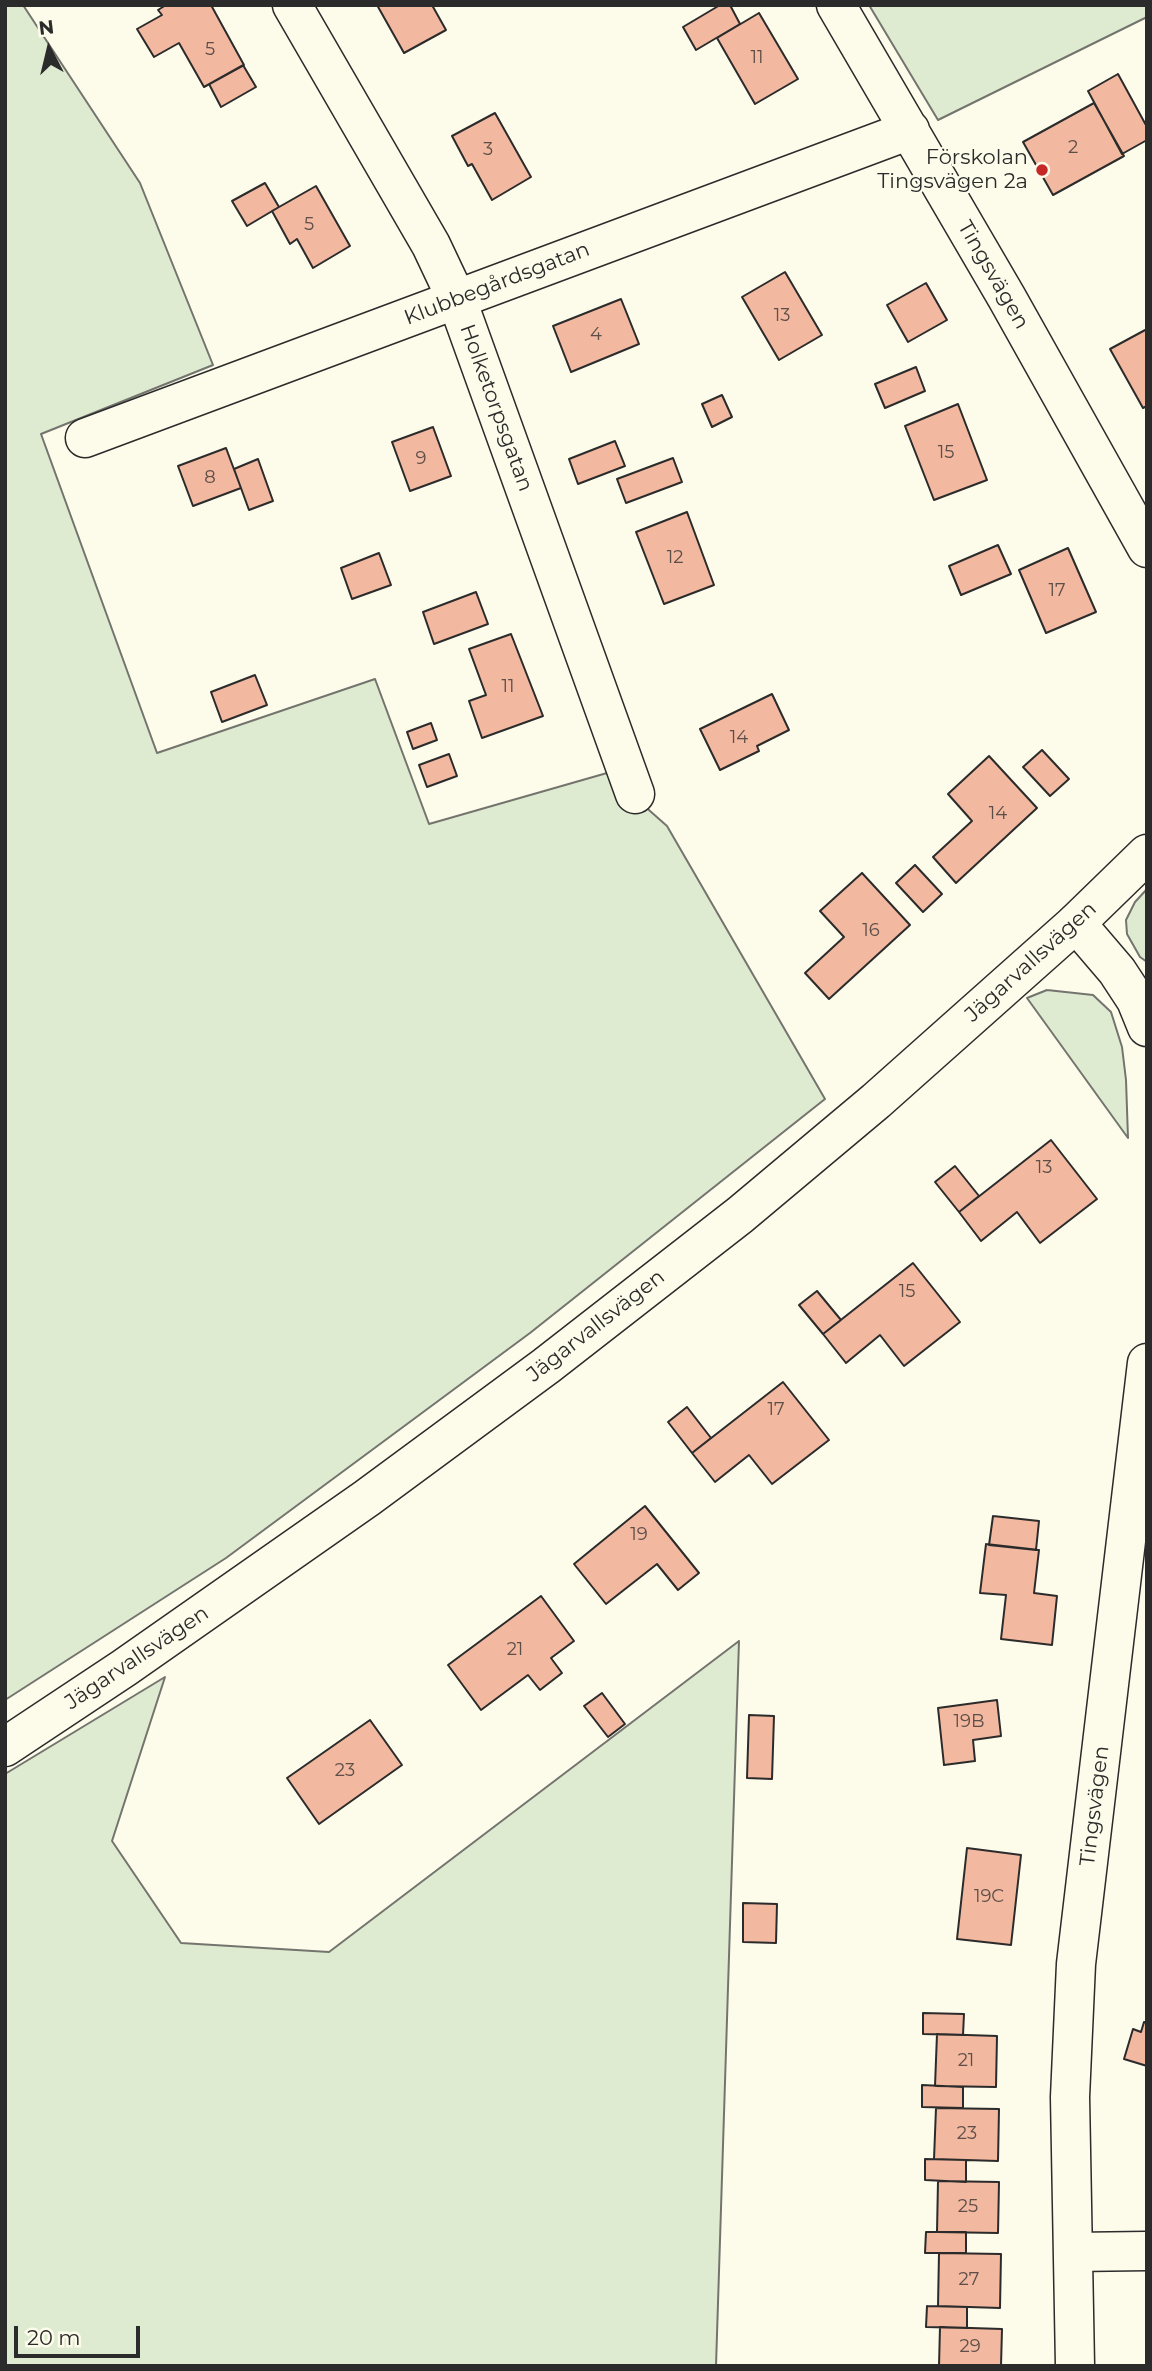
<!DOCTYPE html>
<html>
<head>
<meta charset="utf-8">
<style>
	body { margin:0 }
	#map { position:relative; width:1152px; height:2371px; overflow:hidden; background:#fdfbea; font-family:Montserrat,sans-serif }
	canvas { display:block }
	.frame { position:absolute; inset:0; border:7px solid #2b2b2b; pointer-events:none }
	.north { position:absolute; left:14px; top:14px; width:70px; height:70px; -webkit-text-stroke:5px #fdfbea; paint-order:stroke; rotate:353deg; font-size:19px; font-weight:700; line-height:28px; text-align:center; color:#2b2b2b }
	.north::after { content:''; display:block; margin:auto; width:24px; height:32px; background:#2b2b2b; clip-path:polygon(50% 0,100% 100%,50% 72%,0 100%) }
	.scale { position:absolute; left:14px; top:2326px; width:126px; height:32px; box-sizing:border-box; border:4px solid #2b2b2b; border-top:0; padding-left:9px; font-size:21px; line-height:24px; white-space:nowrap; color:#2b2b2b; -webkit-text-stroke:5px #fdfbea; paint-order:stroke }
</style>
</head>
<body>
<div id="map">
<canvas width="1152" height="2371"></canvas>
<div class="frame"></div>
<div class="north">N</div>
<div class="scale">20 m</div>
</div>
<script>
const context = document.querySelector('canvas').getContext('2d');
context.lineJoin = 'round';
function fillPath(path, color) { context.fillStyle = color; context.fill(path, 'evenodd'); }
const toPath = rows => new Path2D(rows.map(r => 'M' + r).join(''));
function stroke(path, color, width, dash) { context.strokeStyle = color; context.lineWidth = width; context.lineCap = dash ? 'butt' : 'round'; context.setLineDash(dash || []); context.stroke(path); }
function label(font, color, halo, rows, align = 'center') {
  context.font = font + ' Montserrat,sans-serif'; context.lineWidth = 5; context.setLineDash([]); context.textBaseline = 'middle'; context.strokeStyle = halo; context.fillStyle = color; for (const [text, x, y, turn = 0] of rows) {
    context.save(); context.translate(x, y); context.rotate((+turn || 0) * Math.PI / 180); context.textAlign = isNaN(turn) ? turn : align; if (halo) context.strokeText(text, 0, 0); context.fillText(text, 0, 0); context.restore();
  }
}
const green = toPath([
	[5,5,23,5,140,183,213,365,41,434,157,753,375,679,429,824,607,773,667,826,825,1099,530,1333,226,1558,5,1700,5,5],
	[869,5,1147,5,1147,17,938,120,869,5],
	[1147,889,1147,962,1140,957,1127,934,1126,920,1135,902,1147,889],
	[1047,990,1093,995,1111,1012,1122,1047,1126,1080,1128,1138,1027,998,1047,990],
	[739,1641,716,2366,5,2366,5,1774,165,1677,112,1841,181,1943,329,1952,739,1641]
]);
fillPath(green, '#deebd1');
stroke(green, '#74746e', 2);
const building = toPath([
	[166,5,211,5,244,65,204,87,179,43,154,57,137,29,162,15,158,10,166,5],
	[377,5,432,5,446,30,404,53,377,5],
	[720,5,730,5,740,24,696,50,683,27,720,5],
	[759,13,798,79,755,104,717,38,759,13],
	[243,65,256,87,221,107,209,84,243,65],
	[1118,74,1147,127,1147,140,1122,154,1088,91,1118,74],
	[1094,103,1124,156,1053,195,1023,142,1094,103],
	[495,113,531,177,492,200,472,164,468,166,452,136,495,113],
	[265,183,279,207,247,226,232,201,265,183],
	[316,186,350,246,313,268,297,239,290,244,272,211,316,186],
	[785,272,822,335,779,360,742,297,785,272],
	[926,283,947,320,908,342,887,305,926,283],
	[621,299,639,344,571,372,553,326,621,299],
	[1147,329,1147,406,1143,408,1110,349,1147,329],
	[916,367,925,391,885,408,875,384,916,367],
	[722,395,732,417,712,427,702,404,722,395],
	[958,404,987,480,934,500,905,426,958,404],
	[433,427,451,476,410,491,392,442,433,427],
	[615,441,625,466,578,484,569,459,615,441],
	[226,448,241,488,193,506,178,466,226,448],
	[673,458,682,482,626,503,617,479,673,458],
	[258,459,273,501,249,510,234,469,258,459],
	[687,512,714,585,664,604,636,532,687,512],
	[998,545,1011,574,961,595,949,566,998,545],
	[1068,548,1096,612,1046,633,1019,570,1068,548],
	[379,553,391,585,352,599,341,568,379,553],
	[476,592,488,624,434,644,423,612,476,592],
	[511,634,543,716,482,738,469,701,486,695,469,649,511,634],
	[255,675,267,705,222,722,211,692,255,675],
	[772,694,789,730,757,746,759,751,720,770,700,729,772,694],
	[431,723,437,740,413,749,407,732,431,723],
	[1042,750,1069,779,1050,796,1023,767,1042,750],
	[449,754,457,776,427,787,419,765,449,754],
	[989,756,1037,808,956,883,933,857,972,821,948,794,989,756],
	[915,865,942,894,923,912,896,883,915,865],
	[862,873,910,925,829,999,805,973,844,937,820,911,862,873],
	[1051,1140,1097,1199,1040,1243,1017,1212,981,1241,959,1212,1051,1140],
	[955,1166,979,1196,959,1212,935,1182,955,1166],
	[913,1263,960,1322,904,1366,880,1335,846,1363,823,1334,913,1263],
	[817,1291,841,1320,823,1334,799,1305,817,1291],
	[783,1382,829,1440,772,1484,749,1455,715,1482,692,1453,783,1382],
	[687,1407,711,1438,692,1453,668,1422,687,1407],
	[645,1506,699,1573,678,1590,657,1564,606,1604,574,1564,645,1506],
	[993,1516,1039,1521,1036,1550,989,1545,993,1516],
	[986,1544,1039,1550,1034,1593,1057,1596,1052,1645,1001,1639,1006,1595,980,1593,986,1544],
	[541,1596,574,1641,551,1658,562,1673,540,1690,528,1675,481,1710,448,1665,541,1596],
	[602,1693,625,1724,608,1737,584,1706,602,1693],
	[997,1700,1001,1736,973,1740,975,1761,944,1765,938,1708,997,1700],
	[749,1715,774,1716,772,1779,747,1778,749,1715],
	[370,1720,402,1765,319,1824,287,1778,370,1720],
	[967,1848,1021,1855,1011,1945,957,1939,967,1848],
	[743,1903,777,1904,776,1943,743,1942,743,1903],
	[923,2013,964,2014,963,2035,923,2034,923,2013],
	[1144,2022,1147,2023,1147,2066,1124,2059,1133,2029,1141,2032,1144,2022],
	[937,2034,997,2036,996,2087,935,2086,937,2034],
	[922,2085,963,2087,963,2108,922,2107,922,2085],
	[936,2108,999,2109,998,2161,934,2159,936,2108],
	[925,2159,966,2160,966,2182,925,2180,925,2159],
	[938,2181,999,2182,998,2233,937,2232,938,2181],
	[926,2232,966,2232,966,2253,925,2253,926,2232],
	[939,2253,1001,2254,1000,2308,938,2306,939,2253],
	[927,2306,967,2307,967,2328,926,2327,927,2306],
	[940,2327,1002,2329,1001,2366,939,2366,940,2327]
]);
fillPath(building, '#f2b8a0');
stroke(building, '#2b2b2b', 2);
const minor = toPath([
	[292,5,431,245,457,300,635,794],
	[836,5,1007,298,1147,548],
	[85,438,910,130],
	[1076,923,1117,971,1136,1000,1147,1027],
	[1073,2252,1147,2251],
	[1075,2366,1070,2097,1076,1964,1147,1363]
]);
const tertiary = toPath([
	[5,1747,124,1668,367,1498,546,1366,740,1215,876,1101,1076,923,1147,854]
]);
stroke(minor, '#2b2b2b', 41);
stroke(tertiary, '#2b2b2b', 41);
stroke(minor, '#fdfbea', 38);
stroke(tertiary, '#fdfbea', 38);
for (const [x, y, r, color] of [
	[1042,170,7,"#c62828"]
]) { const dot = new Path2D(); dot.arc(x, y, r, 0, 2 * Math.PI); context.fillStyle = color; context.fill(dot); stroke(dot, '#fdfbea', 2.5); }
label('18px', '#5d4e48', null, [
	["5",210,50],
	["11",757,58],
	["2",1073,148],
	["3",488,150],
	["5",309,225],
	["13",782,316],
	["4",596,335],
	["15",946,453],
	["9",421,459],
	["8",210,478],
	["12",675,558],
	["17",1057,591],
	["11",508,687],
	["14",739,738],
	["14",998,814],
	["16",871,931],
	["13",1044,1168],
	["15",907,1292],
	["17",776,1410],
	["19",639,1535],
	["21",515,1650],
	["19B",969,1722],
	["23",345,1771],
	["19C",989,1897],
	["21",966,2061],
	["23",967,2134],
	["25",968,2207],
	["27",969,2280],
	["29",970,2347]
]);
label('21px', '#2b2b2b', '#fdfbea', [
	["Förskolan",1028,158],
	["Tingsvägen 2a",1028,182]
], 'right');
label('21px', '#2b2b2b', '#fdfbea', [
	["Tingsvägen",993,275,60],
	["Klubbegårdsgatan",497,284,-21],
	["Holketorpsgatan",496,408,70],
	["Jägarvallsvägen",1031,962,-42],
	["Jägarvallsvägen",596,1326,-38],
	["Jägarvallsvägen",137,1658,-34],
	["Tingsvägen",1095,1806,-83]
]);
</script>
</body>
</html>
